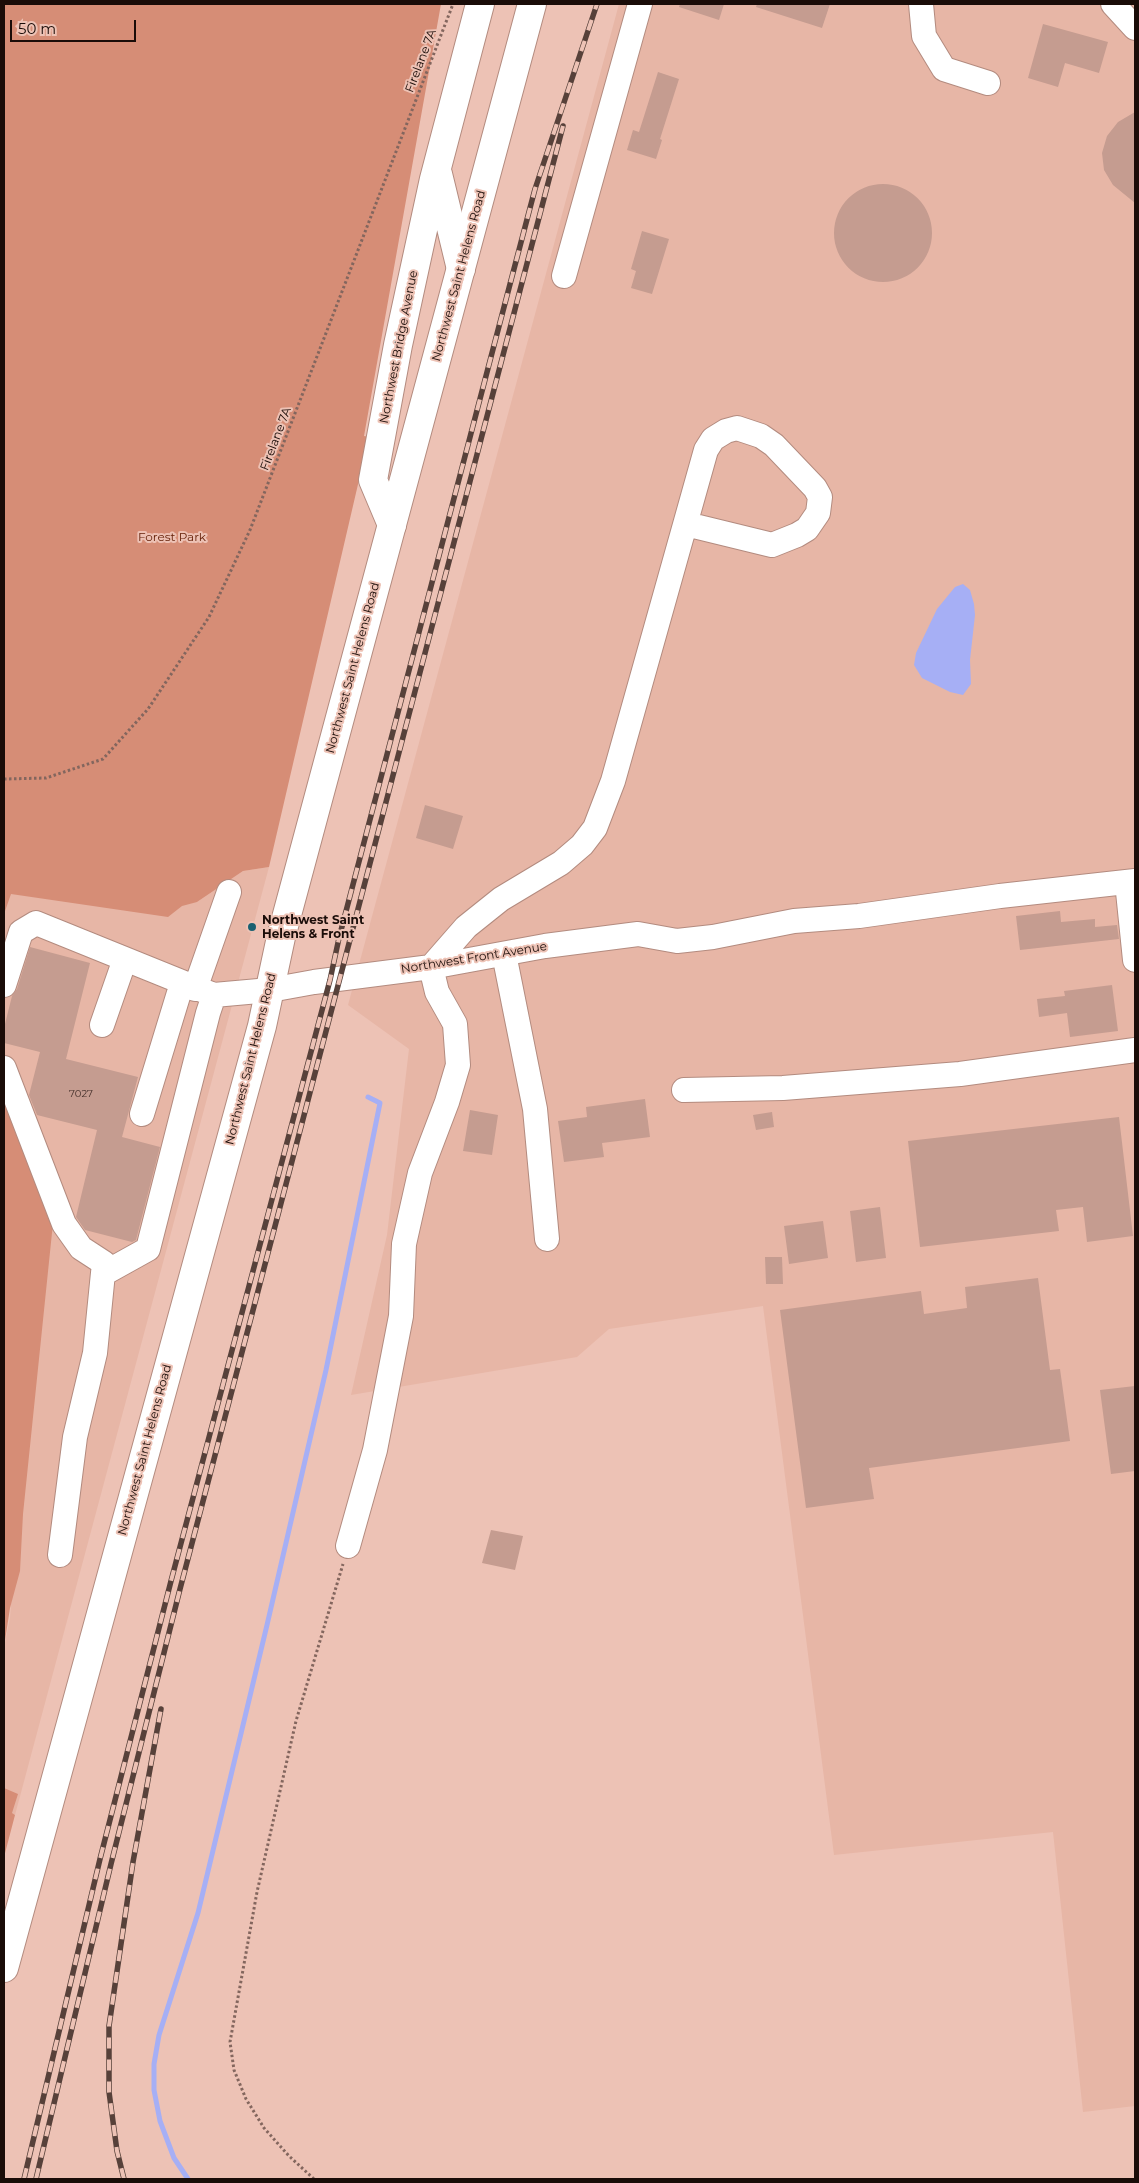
<!DOCTYPE html>
<html>
<head>
<meta charset="utf-8">
<style>
	body { margin:0 }
	#map { position:relative; width:1139px; height:2183px; overflow:hidden; background:#edc2b5; font-family:Montserrat,sans-serif }
	canvas { display:block }
	.frame { position:absolute; inset:0; border:5px solid #1a0c08; pointer-events:none }
	.scale { position:absolute; left:10px; top:20px; width:126px; height:22px; box-sizing:border-box; border:2px solid #1a0c08; border-top:0; padding-left:6px; font-size:15px; line-height:18px; white-space:nowrap; color:#1a0c08; -webkit-text-stroke:4px #edc2b5; paint-order:stroke }
</style>
</head>
<body>
<div id="map">
<canvas width="1139" height="2183"></canvas>
<div class="frame"></div>
<div class="scale">50 m</div>
</div>
<script>
const context = document.querySelector('canvas').getContext('2d');
context.lineJoin = 'round';
function fillPath(path, color) { context.fillStyle = color; context.fill(path, 'evenodd'); }
const toPath = rows => new Path2D(rows.map(r => 'M' + r).join(''));
function stroke(path, color, width, dash) { context.strokeStyle = color; context.lineWidth = width; context.lineCap = dash ? 'butt' : 'round'; context.setLineDash(dash || []); context.stroke(path); }
function label(font, color, halo, rows, align = 'center') {
  context.font = font + ' Montserrat,sans-serif'; context.lineWidth = 4; context.setLineDash([]); context.textBaseline = 'middle'; context.strokeStyle = halo; context.fillStyle = color; for (const [text, x, y, turn = 0] of rows) {
    context.save(); context.translate(x, y); context.rotate((+turn || 0) * Math.PI / 180); context.textAlign = isNaN(turn) ? turn : align; if (halo) context.strokeText(text, 0, 0); context.fillText(text, 0, 0); context.restore();
  }
}
fillPath(toPath([
	[619,4,1135,4,1135,2106,1083,2112,1053,1832,834,1855,763,1306,609,1329,577,1357,351,1395,387,1235,409,1049,348,1005],
	[269,867,15,1815,4,1809,4,1647,10,1618,17,1526,4,1311,4,872,197,902,243,871]
]), '#e7b6a6');
fillPath(toPath([
	[4,4,441,4,364,436,369,437,269,867,243,871,197,902,182,906,168,917,11,894,4,914],
	[4,1098,53,1223,23,1514,20,1571,10,1608,4,1647],
	[4,1788,18,1794,12,1813,15,1815,4,1857]
]), '#d68d76');
fillPath(toPath([
	[963,584,970,590,974,604,975,615,970,660,971,684,963,695,950,692,922,678,914,665,916,653,937,609,955,587]
]), '#a6aff5');
stroke(toPath([
	[188,2179,174,2158,160,2121,154,2090,154,2064,159,2035,198,1913,267,1625,326,1370,380,1103,368,1097]
]), '#a6aff5', 5);
fillPath(toPath([
	[680,4,724,4,719,20,679,7],
	[757,4,830,4,822,28,756,7],
	[1043,24,1108,42,1099,73,1065,63,1058,87,1028,78],
	[658,72,679,79,660,139,662,140,656,159,627,150,633,130,639,132],
	[1135,112,1135,203,1113,185,1104,170,1102,153,1107,136,1118,122],
	'834 233a49 49 0 1 1 98 0a49 49 0 1 1-98 0Z',
	[642,231,669,239,652,294,631,288,636,271,631,269],
	[425,805,463,816,453,849,416,838],
	[1060,911,1061,922,1095,919,1095,927,1117,925,1119,939,1020,950,1016,916],
	[30,947,90,963,66,1059,138,1077,122,1137,160,1147,136,1240,132,1242,85,1230,76,1217,97,1130,37,1115,29,1095,40,1052,4,1043,4,1028,12,996,17,989],
	[1112,985,1118,1031,1070,1037,1067,1013,1039,1017,1037,999,1065,996,1064,991],
	[645,1099,650,1137,602,1143,604,1157,564,1162,558,1121,587,1117,586,1107],
	[470,1110,498,1115,492,1155,463,1151],
	[772,1112,774,1127,756,1130,753,1115],
	[1119,1117,1133,1236,1087,1242,1083,1207,1056,1210,1059,1231,920,1247,908,1141],
	[880,1207,886,1258,856,1262,850,1211],
	[823,1221,828,1258,789,1264,784,1226],
	[765,1257,782,1257,783,1284,766,1284],
	[1038,1278,1050,1370,1060,1369,1070,1441,869,1468,874,1499,806,1508,780,1310,921,1291,924,1314,967,1308,965,1287],
	[1135,1386,1135,1471,1111,1474,1100,1390],
	[491,1530,523,1536,515,1570,482,1563]
]), '#c59c90');
const minor = toPath([
	[921,4,924,36,944,69,988,83],
	[1113,4,1135,28],
	[564,276,640,4],
	[1127,882,1135,960],
	[504,954,535,1109,547,1239],
	[4,985,21,932,36,923,214,995],
	[195,989,229,892],
	[102,1025,125,959],
	[4,1068,64,1224,81,1248,104,1263,95,1353,75,1437,60,1555],
	[684,1090,783,1088,960,1074,1135,1050],
	[142,1114,182,983],
	[103,1274,148,1249,208,1013,214,995,270,990,314,982,431,967,545,946,638,934,677,941,713,937,794,921,859,916,1000,896,1135,881],
	[348,1546,375,1450,401,1316,404,1244,420,1173,447,1102,458,1065,455,1024,437,992,431,967,466,927,501,899,561,863,582,845,595,828,613,781,706,450,713,439,726,431,737,428,761,436,774,445,815,488,820,497,818,513,807,529,797,535,772,545,686,524]
]);
const major = toPath([
	[438,174,461,269],
	[392,525,373,480,398,345,434,179,480,4]
]);
const highway = toPath([
	[4,1968,262,1026,281,937,532,4]
]);
stroke(minor, '#b38b7f', 26);
stroke(major, '#b38b7f', 30);
stroke(highway, '#b38b7f', 30);
stroke(toPath([
	[4,779,46,778,103,759,148,709,209,617,250,530,453,4],
	[314,2179,289,2156,264,2128,246,2099,234,2070,230,2042,257,1892,296,1721,343,1564]
]), '#83665e', 3, [2.5, 2.5]);
stroke(minor, '#fff', 24);
stroke(major, '#fff', 28);
stroke(highway, '#fff', 28);
const rail = toPath([
	[24,2179,100,1859,171,1581,330,980,339,938,509,288,535,189,597,4],
	[36,2179,111,1864,180,1589,563,126],
	[124,2179,117,2151,109,2092,109,2026,133,1862,161,1709]
]);
stroke(rail, '#57413a', 5.5);
stroke(rail, '#edc2b5', 4, [11]);
for (const [x, y, r, color] of [
	[252,927,5,"#196071"]
]) { const dot = new Path2D(); dot.arc(x, y, r, 0, 2 * Math.PI); context.fillStyle = color; context.fill(dot); stroke(dot, '#edc2b5', 2); }
label('10px', '#45302a', null, [
	["7027",81,1094]
]);
label('12px', '#1a0c08', '#edc2b5', [
	["Firelane 7A",421,61,-69],
	["Northwest Saint Helens Road",459,276,-75],
	["Northwest Bridge Avenue",399,347,-79],
	["Firelane 7A",276,439,-69],
	["Northwest Saint Helens Road",353,668,-75],
	["Northwest Front Avenue",474,958,-9],
	["Northwest Saint Helens Road",251,1059,-76],
	["Northwest Saint Helens Road",145,1450,-75]
]);
label('12px', '#652109', '#edc2b5', [
	["Forest Park",172,537]
]);
label('bold 12px', '#1a0c08', '#edc2b5', [
	["Northwest Saint",262,920],
	["Helens & Front",262,934]
], 'left');
</script>
</body>
</html>
